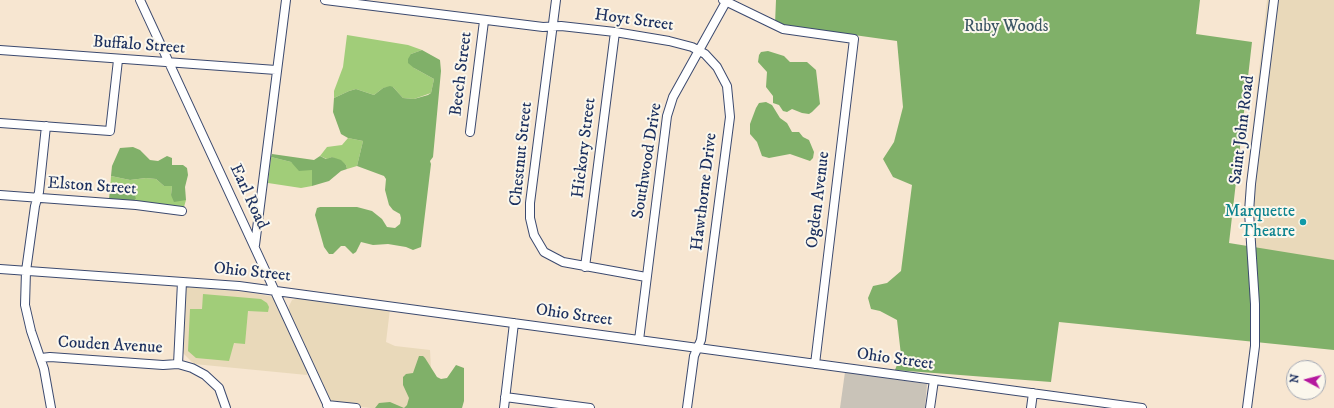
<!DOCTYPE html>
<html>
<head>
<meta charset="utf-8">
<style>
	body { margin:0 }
	#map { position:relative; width:1334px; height:408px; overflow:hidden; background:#f7e6d1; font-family:"IM FELL DW Pica",serif }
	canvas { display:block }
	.north { position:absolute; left:1286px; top:360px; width:40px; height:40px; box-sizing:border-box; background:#fbf7ec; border:1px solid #a1a7b3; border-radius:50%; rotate:277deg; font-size:11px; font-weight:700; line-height:16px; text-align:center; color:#1b2f5e }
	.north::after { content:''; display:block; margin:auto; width:14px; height:18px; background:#b5179e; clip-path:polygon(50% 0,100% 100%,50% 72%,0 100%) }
</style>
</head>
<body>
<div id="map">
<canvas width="1334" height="408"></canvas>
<div class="north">N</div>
</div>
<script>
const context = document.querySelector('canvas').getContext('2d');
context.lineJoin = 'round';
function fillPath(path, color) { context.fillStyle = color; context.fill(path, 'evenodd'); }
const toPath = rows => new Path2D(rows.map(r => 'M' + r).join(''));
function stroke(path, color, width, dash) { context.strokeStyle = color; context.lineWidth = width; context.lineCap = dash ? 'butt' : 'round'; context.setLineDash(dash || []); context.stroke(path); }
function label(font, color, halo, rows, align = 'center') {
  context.font = font + ' "IM FELL DW Pica",serif'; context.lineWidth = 4; context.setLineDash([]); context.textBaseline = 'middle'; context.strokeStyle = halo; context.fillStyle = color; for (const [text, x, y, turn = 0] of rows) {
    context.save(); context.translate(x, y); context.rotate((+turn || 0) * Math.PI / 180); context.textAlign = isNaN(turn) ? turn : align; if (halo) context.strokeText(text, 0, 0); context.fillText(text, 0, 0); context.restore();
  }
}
fillPath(toPath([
	[1267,0,1334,0,1334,298,1249,286,1244,206],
	[187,287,247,292,274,297,308,372,307,375,194,364,183,353,185,289],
	[299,298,390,309,386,342,395,346,430,350,433,408,371,408,330,404,288,312,289,306,292,300]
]), '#e9d9ba');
fillPath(toPath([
	[845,372,927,384,925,408,840,408]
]), '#c9c3b8');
fillPath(toPath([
	[347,35,408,45,422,50,411,54,414,68,434,79,431,93,414,99,403,98,393,87,383,88,374,95,356,89,349,91,334,98,334,91,343,67],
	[348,138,363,141,357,166,347,169,346,165,332,157,327,159,320,156,327,147,342,145],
	[271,157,291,162,304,170,312,170,312,186,301,188,268,183],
	[111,176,130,180,146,178,156,179,164,186,169,185,172,186,171,195,180,200,186,200,184,207,133,201,136,199,121,189,110,190],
	[203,294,261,299,267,303,269,307,268,312,248,311,245,344,234,343,229,361,196,358,188,351,190,309,202,309]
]), '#a1cd79');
fillPath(toPath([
	[776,0,1200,0,1196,34,1252,42,1229,243,1334,260,1334,350,1059,322,1051,382,895,370,901,355,897,320,880,311,871,309,868,298,873,286,887,283,901,271,912,185,893,177,883,159,894,142,903,107,897,41,775,24],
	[422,50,440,60,441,71,433,157,430,161,431,164,421,247,413,250,406,247,388,244,373,245,361,242,356,252,353,254,345,246,341,246,333,254,329,254,324,247,315,215,317,208,320,207,357,207,372,211,382,219,387,227,395,228,400,224,401,218,400,214,393,210,389,205,385,190,386,179,384,176,357,166,363,141,348,138,341,134,333,112,334,98,349,91,356,89,374,95,383,88,390,86,393,87,403,98,414,99,428,95,431,93,434,79,414,68,408,63,408,59,411,54],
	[768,51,784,56,790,62,807,62,816,70,820,104,812,112,809,114,802,113,792,109,787,112,783,111,779,105,773,103,773,96,766,87,767,72,758,62,759,55,761,52],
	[766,102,772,105,780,118,787,123,792,132,799,132,803,137,809,140,814,152,813,158,810,161,790,154,769,158,762,156,757,142,750,134,750,124,756,108,759,103],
	[133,147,140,150,150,160,158,161,167,156,172,158,172,165,183,165,187,168,188,175,185,187,186,200,174,202,171,195,172,186,164,186,156,179,146,178,130,180,111,176,112,166,120,148],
	[272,154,314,160,320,156,326,159,332,157,341,160,346,165,347,169,341,171,329,181,312,186,312,170,299,171,291,162,271,157],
	[121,189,134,192,136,199,133,201,109,199,110,190],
	[419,356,423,356,425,358,437,377,441,379,447,378,456,365,464,368,464,401,462,408,375,408,379,403,390,402,404,408,407,405,409,398,403,385,403,377,406,374,413,373]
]), '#80b069');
const minor = toPath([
	[140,0,329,408],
	[325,0,543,27,561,26,615,32,669,41,692,47,705,54,717,67,727,86,730,117,701,340,694,356,687,408],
	[556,0,530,203,530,218,534,235,544,252,563,262,646,277],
	[723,0,783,29,854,39,815,364],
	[0,50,276,70],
	[0,123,110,131,118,60],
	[46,126,39,192,35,206,26,271,25,305,31,331,44,369,51,408],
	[470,132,484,21],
	[0,195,136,205,182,211],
	[255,245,286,0],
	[585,267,615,32],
	[0,269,239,286,1142,408],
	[639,340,667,116,673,97,727,0],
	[41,358,50,357,163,365,178,364,192,368,205,375,219,388,226,408],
	[178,364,182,282],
	[505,397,590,408],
	[327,405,356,408],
	[504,408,514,323],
	[930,408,934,380],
	[1031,408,1033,393],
	[1247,408,1255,346,1255,304,1249,212,1251,184,1274,0]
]);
stroke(minor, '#3c4a6f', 10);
stroke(minor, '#fff', 8);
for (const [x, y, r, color] of [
	[1303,222,4,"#0f9aa8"]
]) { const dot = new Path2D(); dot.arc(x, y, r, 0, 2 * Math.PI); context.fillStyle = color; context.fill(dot); stroke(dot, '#fbf7ec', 1.5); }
label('17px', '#1b2f5e', '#fbf7ec', [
	["Hoyt Street",634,21,8],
	["Buffalo Street",139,46,4],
	["Beech Street",462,74,-83],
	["Saint John Road",1243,130,-83],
	["Hickory Street",585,148,-83],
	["Chestnut Street",522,154,-84],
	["Southwood Drive",648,161,-81],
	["Elston Street",92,187,4],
	["Hawthorne Drive",705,192,-83],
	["Earl Road",248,197,65],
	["Ogden Avenue",819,200,-83],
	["Ohio Street",252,273,6],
	["Ohio Street",574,316,8],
	["Couden Avenue",110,346,3],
	["Ohio Street",895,360,8]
]);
label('17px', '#3c5665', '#fbf7ec', [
	["Ruby Woods",1006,27]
]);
label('17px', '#0d838f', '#fbf7ec', [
	["Marquette",1295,212],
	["Theatre",1295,232]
], 'right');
</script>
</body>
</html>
